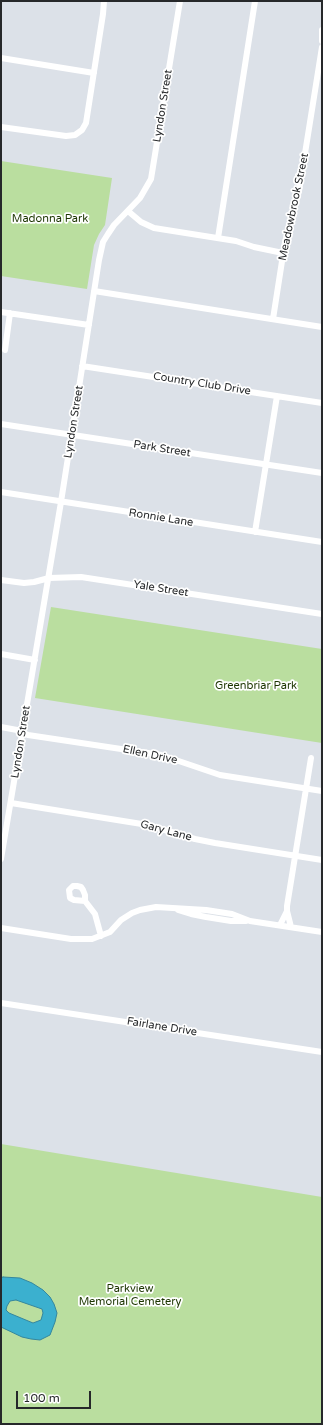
<!DOCTYPE html>
<html>
<head>
<meta charset="utf-8">
<style>
	body { margin:0 }
	#map { position:relative; width:323px; height:1425px; overflow:hidden; background:#dce1e8; font-family:"Varela Round",sans-serif }
	canvas { display:block }
	.frame { position:absolute; inset:0; border:2px solid #26282a; pointer-events:none }
	.scale { position:absolute; left:16px; top:1391px; width:75px; height:18px; box-sizing:border-box; border:2px solid #26282a; border-top:0; padding-left:5px; font-size:12px; line-height:14px; white-space:nowrap; color:#26282a; -webkit-text-stroke:3px #fff; paint-order:stroke }
</style>
</head>
<body>
<div id="map">
<canvas width="323" height="1425"></canvas>
<div class="frame"></div>
<div class="scale">100 m</div>
</div>
<script>
const context = document.querySelector('canvas').getContext('2d');
context.lineJoin = 'round';
function fillPath(path, color) { context.fillStyle = color; context.fill(path, 'evenodd'); }
const toPath = rows => new Path2D(rows.map(r => 'M' + r).join(''));
function stroke(path, color, width, dash) { context.strokeStyle = color; context.lineWidth = width; context.lineCap = dash ? 'butt' : 'round'; context.setLineDash(dash || []); context.stroke(path); }
function label(font, color, halo, rows, align = 'center') {
  context.font = font + ' "Varela Round",sans-serif'; context.lineWidth = 3.5; context.setLineDash([]); context.textBaseline = 'middle'; context.strokeStyle = halo; context.fillStyle = color; for (const [text, x, y, turn = 0] of rows) {
    context.save(); context.translate(x, y); context.rotate((+turn || 0) * Math.PI / 180); context.textAlign = isNaN(turn) ? turn : align; if (halo) context.strokeText(text, 0, 0); context.fillText(text, 0, 0); context.restore();
  }
}
fillPath(toPath([
	[1,161,112,178,105,225,99,234,94,245,87,289,1,276],
	[51,607,322,649,322,743,35,698],
	[1,1144,322,1197,322,1424,1,1424]
]), '#bade9f');
const water = toPath([
	[3,1277,20,1278,32,1283,43,1290,50,1297,54,1304,57,1313,55,1322,50,1335,40,1340,31,1339,22,1337,1,1327,1,1278,3,1277],
	[16,1300,42,1309,43,1313,41,1320,33,1323,9,1313,6,1310,7,1306,10,1301,16,1300]
]);
fillPath(water, '#3bb0cf');
stroke(water, '#35879e', 1);
stroke(toPath([
	[322,30,322,41],
	[1,58,94,73],
	[1,127,66,136,75,135,82,130,86,123,103,14,104,1],
	[128,211,141,222,154,228,236,241,254,247,283,253],
	[218,238,255,1],
	[94,291,322,327],
	[1,312,89,325],
	[273,319,285,242,299,191,322,47],
	[5,350,10,313],
	[82,366,322,403],
	[1,424,322,473],
	[1,492,322,542],
	[255,532,277,396],
	[1,580,24,583,34,582,49,578,81,577,322,614],
	[1,654,35,660],
	[1,727,17,730,28,735,161,755,220,775,322,791],
	[11,803,148,825,195,839,215,843,322,860],
	[1,859,61,502,99,260,103,242,108,234,114,225,140,198,151,179,180,1],
	[85,901,74,900,70,898,69,890,73,886,77,886,81,887,83,890,85,895,85,901,95,914,101,936],
	[178,910,191,914,206,917,231,921,246,921],
	[287,911,287,906,311,758],
	[280,925,287,911,291,927],
	[1,928,71,939,92,939,110,932,121,920,132,913,140,910,156,907,206,910,232,914,250,921,322,932],
	[1,1003,322,1052]
]), '#fff', 6);
label('11px', '#26282a', '#fff', [
	["Lyndon Street",163,106,-81],
	["Meadowbrook Street",294,207,-78],
	["Country Club Drive",202,384,9],
	["Lyndon Street",74,422,-81],
	["Park Street",162,449,9],
	["Ronnie Lane",161,518,9],
	["Yale Street",161,589,9],
	["Lyndon Street",21,742,-81],
	["Ellen Drive",150,755,12],
	["Gary Lane",166,831,15],
	["Fairlane Drive",162,1027,9]
]);
label('11px', '#1c3500', '#fff', [
	["Madonna Park",50,219],
	["Greenbriar Park",256,686],
	["Parkview",130,1289],
	["Memorial Cemetery",130,1302]
]);
</script>
</body>
</html>
